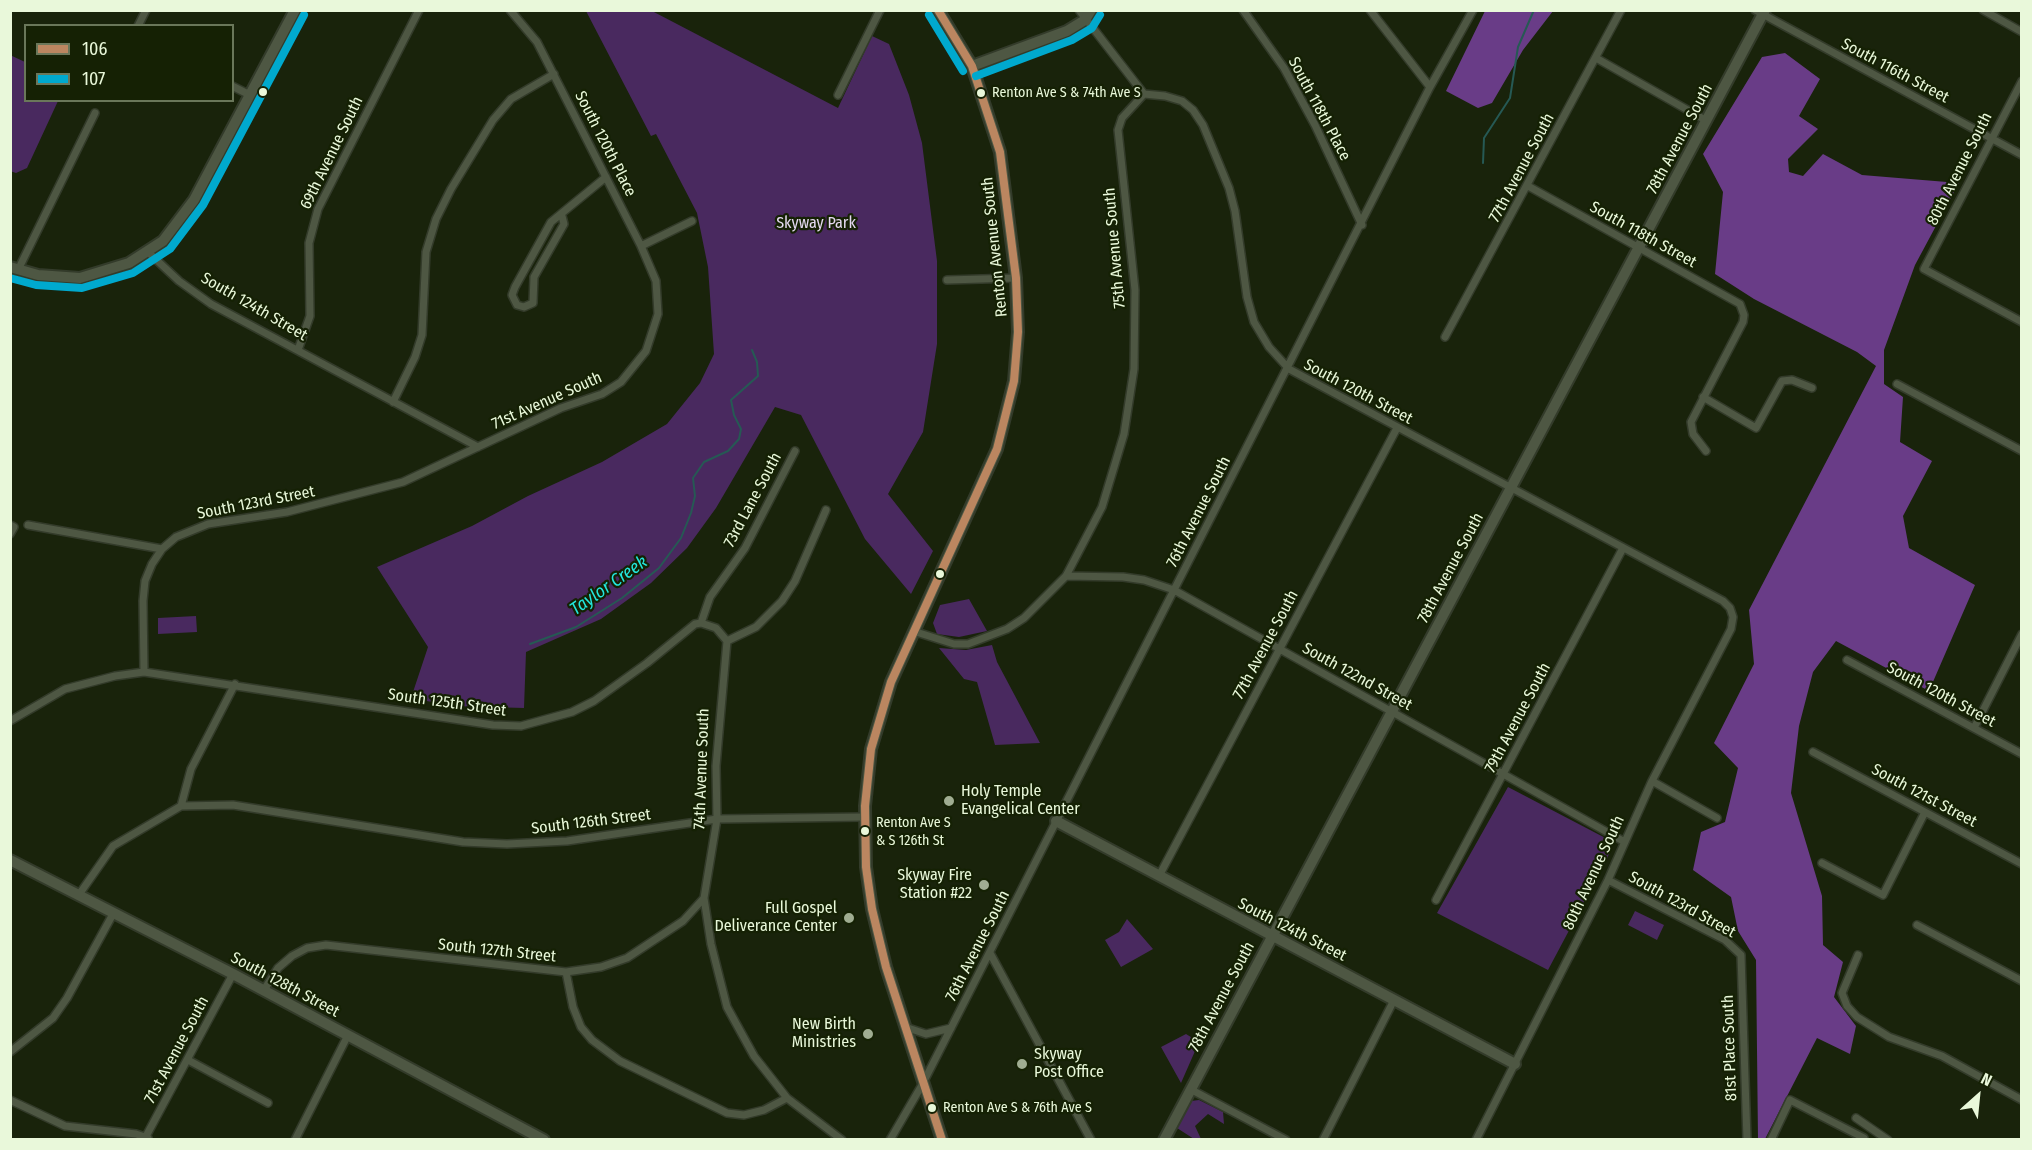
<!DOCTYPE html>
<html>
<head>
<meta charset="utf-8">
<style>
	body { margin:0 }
	#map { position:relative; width:2032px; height:1150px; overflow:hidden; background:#19230b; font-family:"Fira Sans Condensed",sans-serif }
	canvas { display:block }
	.frame { position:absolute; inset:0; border:12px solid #e9f8da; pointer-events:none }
	.legend { position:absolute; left:24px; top:24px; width:210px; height:78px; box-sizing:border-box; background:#152104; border:2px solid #6a775a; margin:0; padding:8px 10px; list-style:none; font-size:18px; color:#e9f8da }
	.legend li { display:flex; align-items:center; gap:12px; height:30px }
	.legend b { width:30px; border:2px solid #6a775a }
	.north { position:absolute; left:1948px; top:1066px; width:60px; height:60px; -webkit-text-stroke:4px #152104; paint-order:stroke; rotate:27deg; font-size:16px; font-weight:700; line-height:24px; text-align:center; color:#e9f8da }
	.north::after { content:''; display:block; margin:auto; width:21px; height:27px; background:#e9f8da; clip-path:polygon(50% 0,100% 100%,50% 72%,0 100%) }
</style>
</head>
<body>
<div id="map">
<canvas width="2032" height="1150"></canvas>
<div class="frame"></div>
<ul class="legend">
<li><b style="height:8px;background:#bb8660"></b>106</li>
<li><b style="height:8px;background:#00a9ce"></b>107</li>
</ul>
<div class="north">N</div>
</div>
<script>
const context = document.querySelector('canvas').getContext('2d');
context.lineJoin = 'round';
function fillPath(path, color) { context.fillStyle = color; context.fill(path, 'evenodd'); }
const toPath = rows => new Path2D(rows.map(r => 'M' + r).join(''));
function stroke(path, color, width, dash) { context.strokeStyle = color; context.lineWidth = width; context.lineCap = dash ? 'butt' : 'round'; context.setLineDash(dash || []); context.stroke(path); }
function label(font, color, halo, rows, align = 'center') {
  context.font = font + ' "Fira Sans Condensed",sans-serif'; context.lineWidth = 4.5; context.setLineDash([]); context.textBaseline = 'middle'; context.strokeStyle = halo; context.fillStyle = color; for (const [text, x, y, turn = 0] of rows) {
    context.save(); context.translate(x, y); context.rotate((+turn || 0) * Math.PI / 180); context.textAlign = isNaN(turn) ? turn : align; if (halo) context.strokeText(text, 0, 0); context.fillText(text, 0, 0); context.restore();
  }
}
fillPath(toPath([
	[586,11,652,11,838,108,872,36,889,44,909,95,922,143,937,261,937,344,923,432,888,494,933,551,911,594,865,539,801,415,775,407,716,508,687,548,651,583,601,619,526,652,524,708,453,706,411,698,428,647,377,567,472,526,528,496,602,462,667,424,700,383,714,354,708,267,697,213,656,134,651,136],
	[10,55,25,62,26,100,58,101,27,168,16,173,10,171],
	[969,599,987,631,959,637,937,634,933,623,940,605],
	[196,616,197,632,158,634,158,618],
	[992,645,997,662,1040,743,995,745,977,682,964,679,939,648,966,650],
	[1508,787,1613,842,1607,859,1548,970,1437,913],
	[1635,911,1664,925,1657,940,1628,925],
	[1127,919,1153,949,1121,967,1105,940,1119,932],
	[1186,1034,1199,1042,1181,1083,1161,1047],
	[1199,1100,1223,1112,1224,1124,1208,1114,1195,1126,1201,1139,1194,1139,1177,1128,1191,1101]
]), '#49295f');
fillPath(toPath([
	[1485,11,1553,11,1523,50,1492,103,1478,108,1446,91],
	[1785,53,1820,79,1799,116,1818,129,1788,159,1789,172,1803,176,1823,154,1862,175,1959,183,1915,265,1884,350,1884,384,1903,397,1900,442,1932,461,1903,516,1909,548,1975,585,1929,691,1836,641,1813,672,1799,726,1791,793,1822,896,1823,945,1843,962,1834,997,1856,1026,1850,1054,1817,1038,1765,1139,1758,1140,1756,960,1738,931,1731,897,1693,870,1701,832,1725,822,1738,768,1714,743,1754,664,1749,610,1876,366,1857,352,1754,299,1715,274,1723,192,1703,154,1762,57]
]), '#693c87');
stroke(toPath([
	[1483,163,1484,138,1510,98,1518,47,1534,10],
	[530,644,576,627,622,598,659,568,681,538,691,513,695,496,693,478,704,462,728,451,739,439,741,429,734,415,731,400,758,376,757,362,752,350]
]), '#265954', 2);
const street = toPath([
	[510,10,537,42,641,246,692,221],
	[1079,10,1144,94,1165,96,1182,101,1193,110,1203,125,1229,188,1235,211,1247,297,1254,322,1269,347,1289,369,1723,601,1730,608,1733,617,1731,629,1652,781,1608,880,1476,1140],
	[1243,10,1284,68,1315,125,1362,225],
	[1370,10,1430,87],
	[1755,10,2022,155],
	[1983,10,2022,32],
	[138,26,146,10],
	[1596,58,1707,121],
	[2022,81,1924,269,2022,322],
	[232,86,250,95],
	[838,95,880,10],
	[1528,186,1740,304,1744,315,1743,322,1691,422,1693,434,1706,451],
	[562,216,564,224,534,277,533,303,524,307,517,305,512,295,515,287,551,222,606,177],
	[148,252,179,281,211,304,478,447],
	[18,270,95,113],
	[947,280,1016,278],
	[1445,337,1621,10],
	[298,350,310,316,309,243,318,209,419,10],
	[1897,384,2022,451],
	[1703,397,1756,428,1782,381,1792,380,1812,388],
	[393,402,415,357,422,335,426,252,436,219,451,189,493,120,511,99,554,74],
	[10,525,14,527,10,534],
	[28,525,162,549],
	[1066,576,1123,577,1144,580,1174,590,1623,841],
	[701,623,710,597,745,548,795,451],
	[913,631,954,644,968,644,1007,629,1024,618,1066,576,1102,507,1124,434,1134,369,1135,290,1118,130,1122,118,1144,94],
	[727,641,756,627,782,601,795,581,826,510],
	[1847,660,2022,754],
	[144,672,143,601,145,581,152,564,162,549,176,537,208,524,287,512,403,482,561,408,602,394,621,382,646,351,658,314,656,281,641,246],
	[10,721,65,689,115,676,144,672,493,725,521,726,572,712,594,701,647,663,695,624,701,623,716,628,727,641,716,766,717,819,704,898,683,921,627,958,601,967,566,972],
	[1974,728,2022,634],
	[1813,752,2022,864],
	[1652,781,1717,818],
	[181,806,233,805,463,842,507,844,567,841,717,819,864,817],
	[1822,863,1883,895,1925,812],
	[1159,876,1397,428],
	[1608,880,1725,940,1741,955,1747,1140],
	[78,896,113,846,181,806,191,769,235,684],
	[704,898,711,944,727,1007,754,1056,787,1098],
	[1436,900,1623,548],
	[1917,925,2022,981],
	[990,953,1091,1140],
	[1858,955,1842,993,1847,1006,1857,1017,1889,1037,1942,1056,2022,1100],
	[264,990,278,968,292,956,307,948,326,945,566,972,573,1007,581,1027,592,1040,620,1061,727,1113,744,1115,764,1110,787,1098,842,1140],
	[905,1027,926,1034,951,1028],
	[10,1052,53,1018,67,998,113,914],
	[188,1060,268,1103],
	[1190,1089,1286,1140],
	[10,1100,65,1126,136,1134,148,1138],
	[1856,1118,1888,1140],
	[144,1140,233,974],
	[295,1140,348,1035],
	[890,1140,922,1085,1430,87,1473,10],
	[1323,1140,1394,1000],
	[1771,1140,1790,1100,1864,1138]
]);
const secondary = toPath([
	[938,10,972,66,1000,152,1016,278,1018,332,1014,381,997,449,891,682,871,749,865,806,866,867,872,909,886,967,942,1140],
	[972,66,1067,31,1085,20,1091,10],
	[10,267,38,275,80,278,129,263,163,241,194,200,295,10],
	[1056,821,1515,1064],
	[10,860,233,974,544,1140],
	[1164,1140,1765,10]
]);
stroke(street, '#333b2a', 10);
stroke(secondary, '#333b2a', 14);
stroke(street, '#4e5743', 7);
stroke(secondary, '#4e5743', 10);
stroke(toPath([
	[938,10,972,66,1000,152,1016,278,1018,332,1014,381,997,449,891,682,871,749,865,806,866,867,872,909,886,967,942,1140]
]), '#bb8660', 8);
stroke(toPath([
	[929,15,963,71],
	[976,76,1072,40,1092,28,1100,15],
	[10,278,36,285,82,288,133,273,170,249,203,205,304,15]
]), '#00a9ce', 8);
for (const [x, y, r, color] of [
	[263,92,5,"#e9f8da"],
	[981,93,5,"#e9f8da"],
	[940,574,5,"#e9f8da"],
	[949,801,6,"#a0ad92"],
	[865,831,5,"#e9f8da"],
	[984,885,6,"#a0ad92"],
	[849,918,6,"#a0ad92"],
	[868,1034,6,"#a0ad92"],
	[1022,1064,6,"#a0ad92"],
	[932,1108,5,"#e9f8da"]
]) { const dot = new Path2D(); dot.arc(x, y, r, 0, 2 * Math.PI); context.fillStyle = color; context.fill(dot); stroke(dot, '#152104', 2); }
label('14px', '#e9f8da', '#152104', [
	["Renton Ave S & 74th Ave S",992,93],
	["Renton Ave S",876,823],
	["& S 126th St",876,841],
	["Renton Ave S & 76th Ave S",943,1108]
], 'left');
label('16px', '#e9f8da', '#152104', [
	["South 116th Street",1895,71,28],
	["South 118th Place",1319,109,62],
	["78th Avenue South",1680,139,-62],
	["South 120th Place",605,144,63],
	["69th Avenue South",332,153,-64],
	["77th Avenue South",1522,168,-62],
	["80th Avenue South",1960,169,-63],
	["South 118th Street",1643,235,29],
	["Renton Avenue South",995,247,-96],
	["75th Avenue South",1115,248,-95],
	["South 124th Street",254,307,30],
	["South 120th Street",1358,392,28],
	["71st Avenue South",547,401,-24],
	["73rd Lane South",753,500,-62],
	["South 123rd Street",256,503,-11],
	["76th Avenue South",1199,512,-63],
	["78th Avenue South",1451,568,-62],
	["77th Avenue South",1266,645,-62],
	["South 122nd Street",1357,677,29],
	["South 120th Street",1941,695,28],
	["South 125th Street",447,703,8],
	["79th Avenue South",1518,718,-62],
	["74th Avenue South",702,769,-88],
	["South 121st Street",1924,796,28],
	["South 126th Street",591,822,-7],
	["80th Avenue South",1594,873,-65],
	["South 123rd Street",1682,905,29],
	["South 124th Street",1292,930,27],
	["76th Avenue South",978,946,-63],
	["South 127th Street",497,951,6],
	["South 128th Street",285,985,28],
	["78th Avenue South",1222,997,-62],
	["81st Place South",1730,1048,-92],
	["71st Avenue South",177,1050,-62]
]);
label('16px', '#e5d9f1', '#152104', [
	["Skyway Park",816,224]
]);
label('16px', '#e9f8da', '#152104', [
	["Holy Temple",961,792,"left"],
	["Evangelical Center",961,810,"left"],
	["Skyway Fire",972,876],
	["Station #22",972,894],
	["Full Gospel",837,909],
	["Deliverance Center",837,927],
	["New Birth",856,1025],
	["Ministries",856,1043],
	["Skyway",1034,1055,"left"],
	["Post Office",1034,1073,"left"]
], 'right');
label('italic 18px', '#23e7de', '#152104', [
	["Taylor Creek",609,586,-35]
]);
</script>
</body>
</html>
